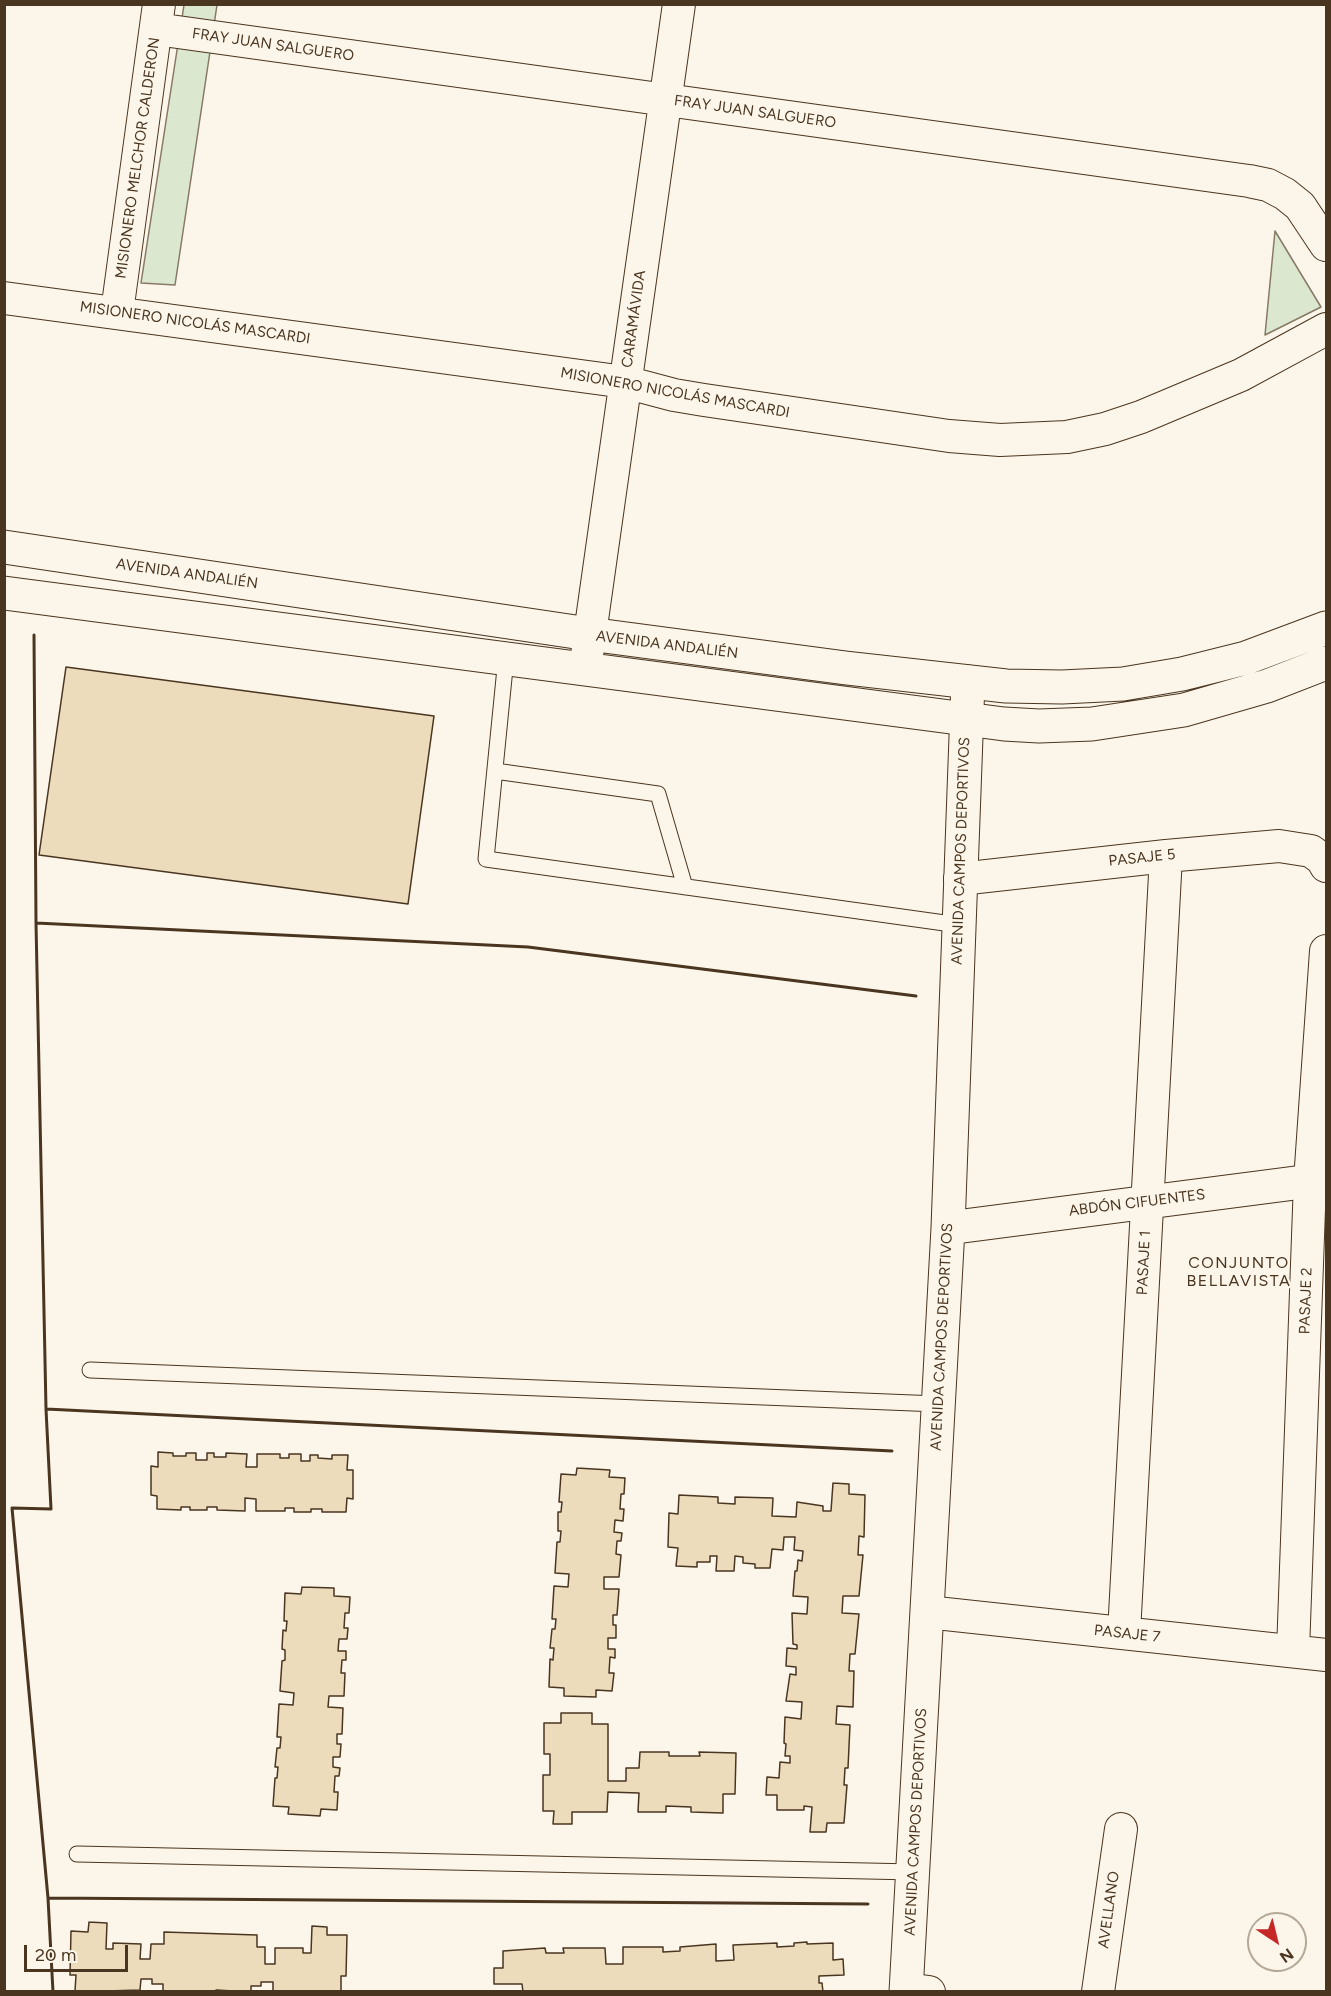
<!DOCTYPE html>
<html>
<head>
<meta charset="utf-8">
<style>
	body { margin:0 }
	#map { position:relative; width:1331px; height:1996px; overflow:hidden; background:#fbf6e9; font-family:Figtree,sans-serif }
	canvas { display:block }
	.frame { position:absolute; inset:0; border:6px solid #4a3520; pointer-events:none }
	.north { position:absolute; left:1247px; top:1912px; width:60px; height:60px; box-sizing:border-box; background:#fbf6e9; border:2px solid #b4a999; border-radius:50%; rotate:145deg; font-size:16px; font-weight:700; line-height:24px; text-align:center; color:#4a3520 }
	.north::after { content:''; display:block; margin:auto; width:21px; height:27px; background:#c62828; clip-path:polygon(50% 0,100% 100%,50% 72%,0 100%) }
	.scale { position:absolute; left:24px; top:1945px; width:104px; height:27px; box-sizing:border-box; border:3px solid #4a3520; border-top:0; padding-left:8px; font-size:18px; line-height:21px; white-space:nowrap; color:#4a3520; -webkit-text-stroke:4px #fbf6e9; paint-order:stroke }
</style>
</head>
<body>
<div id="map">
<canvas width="1331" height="1996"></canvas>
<div class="frame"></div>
<div class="north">N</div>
<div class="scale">20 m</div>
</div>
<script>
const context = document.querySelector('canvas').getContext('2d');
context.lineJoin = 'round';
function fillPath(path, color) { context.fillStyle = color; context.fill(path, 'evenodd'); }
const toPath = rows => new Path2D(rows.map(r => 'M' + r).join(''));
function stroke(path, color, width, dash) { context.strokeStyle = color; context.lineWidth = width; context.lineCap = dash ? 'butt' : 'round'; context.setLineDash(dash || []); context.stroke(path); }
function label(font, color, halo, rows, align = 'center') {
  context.font = font + ' Figtree,sans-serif'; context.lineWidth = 4.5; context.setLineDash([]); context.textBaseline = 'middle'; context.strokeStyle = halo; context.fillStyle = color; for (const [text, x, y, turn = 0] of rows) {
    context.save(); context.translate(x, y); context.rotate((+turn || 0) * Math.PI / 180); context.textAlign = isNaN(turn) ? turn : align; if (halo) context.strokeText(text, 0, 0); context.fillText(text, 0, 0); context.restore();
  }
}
const green = toPath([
	[184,5,217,5,175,285,141,283,184,5],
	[1275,231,1321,307,1265,335,1275,231]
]);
fillPath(green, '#dce7d0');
stroke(green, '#887966', 1.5);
const building = toPath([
	[66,667,434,716,408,904,39,855,66,667],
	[158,1452,173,1453,173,1456,186,1456,186,1453,196,1453,196,1460,207,1460,207,1453,214,1453,214,1457,226,1457,226,1453,247,1454,246,1467,257,1467,257,1454,280,1454,280,1458,289,1458,289,1454,301,1454,301,1461,310,1461,310,1455,318,1455,318,1458,332,1459,332,1455,348,1455,347,1470,353,1470,353,1499,347,1498,346,1512,322,1512,322,1509,311,1509,311,1512,294,1512,294,1508,285,1508,285,1511,256,1511,256,1499,245,1498,245,1511,217,1510,217,1507,207,1507,207,1510,190,1510,190,1507,181,1507,181,1510,157,1509,157,1496,151,1495,151,1466,158,1467,158,1452],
	[577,1468,610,1470,609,1477,625,1478,624,1494,621,1494,620,1509,624,1509,623,1521,615,1520,614,1532,622,1533,621,1541,617,1541,616,1554,621,1555,619,1577,604,1577,604,1589,619,1589,617,1615,613,1615,613,1625,616,1625,616,1638,608,1638,608,1649,615,1649,615,1658,610,1657,609,1673,614,1673,612,1691,596,1690,596,1697,564,1696,564,1688,549,1687,550,1659,553,1660,554,1648,550,1648,552,1629,555,1629,556,1619,552,1619,554,1586,568,1587,569,1574,555,1573,557,1542,560,1542,561,1531,558,1531,558,1512,561,1512,562,1502,559,1502,561,1474,576,1475,577,1468],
	[833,1483,849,1484,849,1494,865,1495,864,1537,859,1536,858,1555,863,1555,859,1596,843,1596,842,1613,859,1614,855,1654,850,1654,849,1671,854,1671,853,1707,837,1706,836,1724,850,1725,848,1768,845,1768,844,1785,847,1785,844,1823,827,1823,826,1832,810,1832,812,1807,804,1806,804,1810,777,1810,777,1795,766,1795,767,1777,779,1778,780,1762,790,1763,790,1756,785,1756,786,1744,784,1743,785,1717,801,1719,802,1702,786,1701,790,1674,796,1675,796,1667,786,1666,787,1648,797,1649,797,1645,793,1644,792,1613,807,1614,808,1597,793,1596,795,1571,797,1571,798,1560,802,1561,803,1551,794,1550,795,1537,784,1537,783,1550,772,1549,770,1568,755,1568,755,1564,743,1563,743,1557,735,1556,734,1571,716,1571,717,1556,710,1556,710,1562,697,1562,697,1567,676,1566,678,1548,668,1547,669,1513,678,1514,679,1495,718,1497,718,1503,735,1504,735,1497,773,1498,772,1516,796,1517,797,1502,823,1506,823,1511,831,1511,833,1483],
	[302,1587,334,1588,334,1596,350,1597,349,1613,345,1613,344,1628,348,1628,347,1639,339,1639,338,1651,346,1651,346,1660,342,1660,341,1673,345,1673,344,1696,329,1696,328,1707,343,1708,342,1734,337,1734,337,1744,341,1744,340,1757,333,1757,333,1767,340,1768,339,1776,335,1776,334,1792,338,1792,337,1810,321,1809,320,1816,288,1814,289,1807,273,1806,275,1778,277,1778,278,1767,275,1767,277,1748,280,1748,281,1737,277,1737,279,1704,293,1705,294,1693,280,1691,282,1661,285,1660,285,1650,282,1649,283,1630,286,1631,287,1621,284,1621,285,1593,301,1594,302,1587],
	[561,1713,592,1713,592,1724,608,1724,608,1781,626,1781,626,1768,639,1768,640,1752,669,1752,669,1756,700,1756,699,1752,736,1753,735,1794,723,1794,723,1813,691,1812,691,1807,666,1806,666,1812,638,1812,639,1793,608,1792,607,1812,572,1812,572,1824,553,1824,554,1811,543,1811,543,1775,550,1775,550,1754,544,1754,544,1723,561,1723,561,1713],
	[89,1922,107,1923,106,1949,113,1949,113,1943,141,1944,140,1959,150,1959,151,1944,164,1944,164,1932,257,1935,257,1947,265,1947,265,1964,275,1964,275,1948,303,1948,303,1953,311,1953,312,1926,327,1927,327,1935,347,1935,346,1976,341,1976,341,1992,273,1992,273,1982,261,1982,261,1986,251,1986,251,1992,216,1990,216,1992,163,1992,163,1984,152,1984,152,1979,141,1979,140,1990,72,1992,75,1991,76,1975,70,1975,71,1931,88,1932,89,1922],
	[807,1942,807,1944,833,1943,833,1960,843,1959,844,1975,819,1976,819,1983,822,1983,823,1992,523,1992,522,1984,494,1984,494,1968,503,1968,503,1951,545,1948,546,1953,564,1953,563,1948,605,1948,606,1964,623,1964,623,1947,663,1947,663,1952,680,1951,680,1947,716,1944,716,1961,734,1960,733,1945,777,1943,777,1947,794,1946,794,1943,807,1942]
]);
fillPath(building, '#ecdcbc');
stroke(building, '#4a3520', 1.5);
const service = toPath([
	[506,658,486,859,959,925],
	[495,771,658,794,685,887],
	[90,1370,938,1404],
	[77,1854,914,1872]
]);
const minor = toPath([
	[156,29,1249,181,1268,185,1285,194,1300,206,1326,245],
	[4,298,625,382,674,395,704,400,949,436,1000,440,1067,437,1105,429,1141,417,1241,375,1326,329],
	[117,312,159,4],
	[585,669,679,4],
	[960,879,1166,856,1279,846,1311,851,1322,859,1326,866],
	[927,1612,1326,1655],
	[1124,1633,1166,856],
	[1293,1651,1310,1181,1326,951],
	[906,1989,929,1992],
	[1098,1992,1121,1829]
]);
const tertiary = toPath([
	[948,1228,1326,1179],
	[906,1992,948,1228,968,682]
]);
const secondary = toPath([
	[4,547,589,634,846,668,1006,686,1062,687,1123,684,1182,674,1246,658,1326,628],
	[4,593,1004,724,1039,726,1092,724,1184,710,1267,686,1326,663]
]);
stroke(service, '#4a3520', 17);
stroke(minor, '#4a3520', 34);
stroke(tertiary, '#4a3520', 35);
stroke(secondary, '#4a3520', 35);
stroke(service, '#fbf6e9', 15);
stroke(minor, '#fbf6e9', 32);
stroke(tertiary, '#fbf6e9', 33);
stroke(secondary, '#fbf6e9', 33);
stroke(toPath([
	[34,635,36,923,46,1409,51,1509,12,1508,48,1898,53,1992],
	[36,923,528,947,916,996],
	[46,1409,892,1451],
	[48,1898,868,1904]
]), '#4a3520', 3);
label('15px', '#4a3520', '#fbf6e9', [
	["FRAY JUAN SALGUERO",273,45,8],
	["FRAY JUAN SALGUERO",755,112,8],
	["MISIONERO MELCHOR CALDERON",138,158,-82],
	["CARAMÁVIDA",634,319,-82],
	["MISIONERO NICOLÁS MASCARDI",195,323,8],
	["MISIONERO NICOLÁS MASCARDI",675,393,10],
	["AVENIDA ANDALIÉN",187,574,8],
	["AVENIDA ANDALIÉN",667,645,7],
	["AVENIDA CAMPOS DEPORTIVOS",961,851,-88],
	["PASAJE 5",1142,858,-6],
	["ABDÓN CIFUENTES",1137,1203,-7],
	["PASAJE 1",1144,1263,-87],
	["PASAJE 2",1306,1301,-88],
	["AVENIDA CAMPOS DEPORTIVOS",942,1337,-87],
	["PASAJE 7",1127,1634,6],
	["AVENIDA CAMPOS DEPORTIVOS",916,1822,-87],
	["AVELLANO",1109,1910,-82]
]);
context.letterSpacing = '1.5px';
label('16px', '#4a3520', '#fbf6e9', [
	["CONJUNTO",1239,1263],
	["BELLAVISTA",1239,1281]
]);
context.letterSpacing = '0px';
</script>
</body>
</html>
